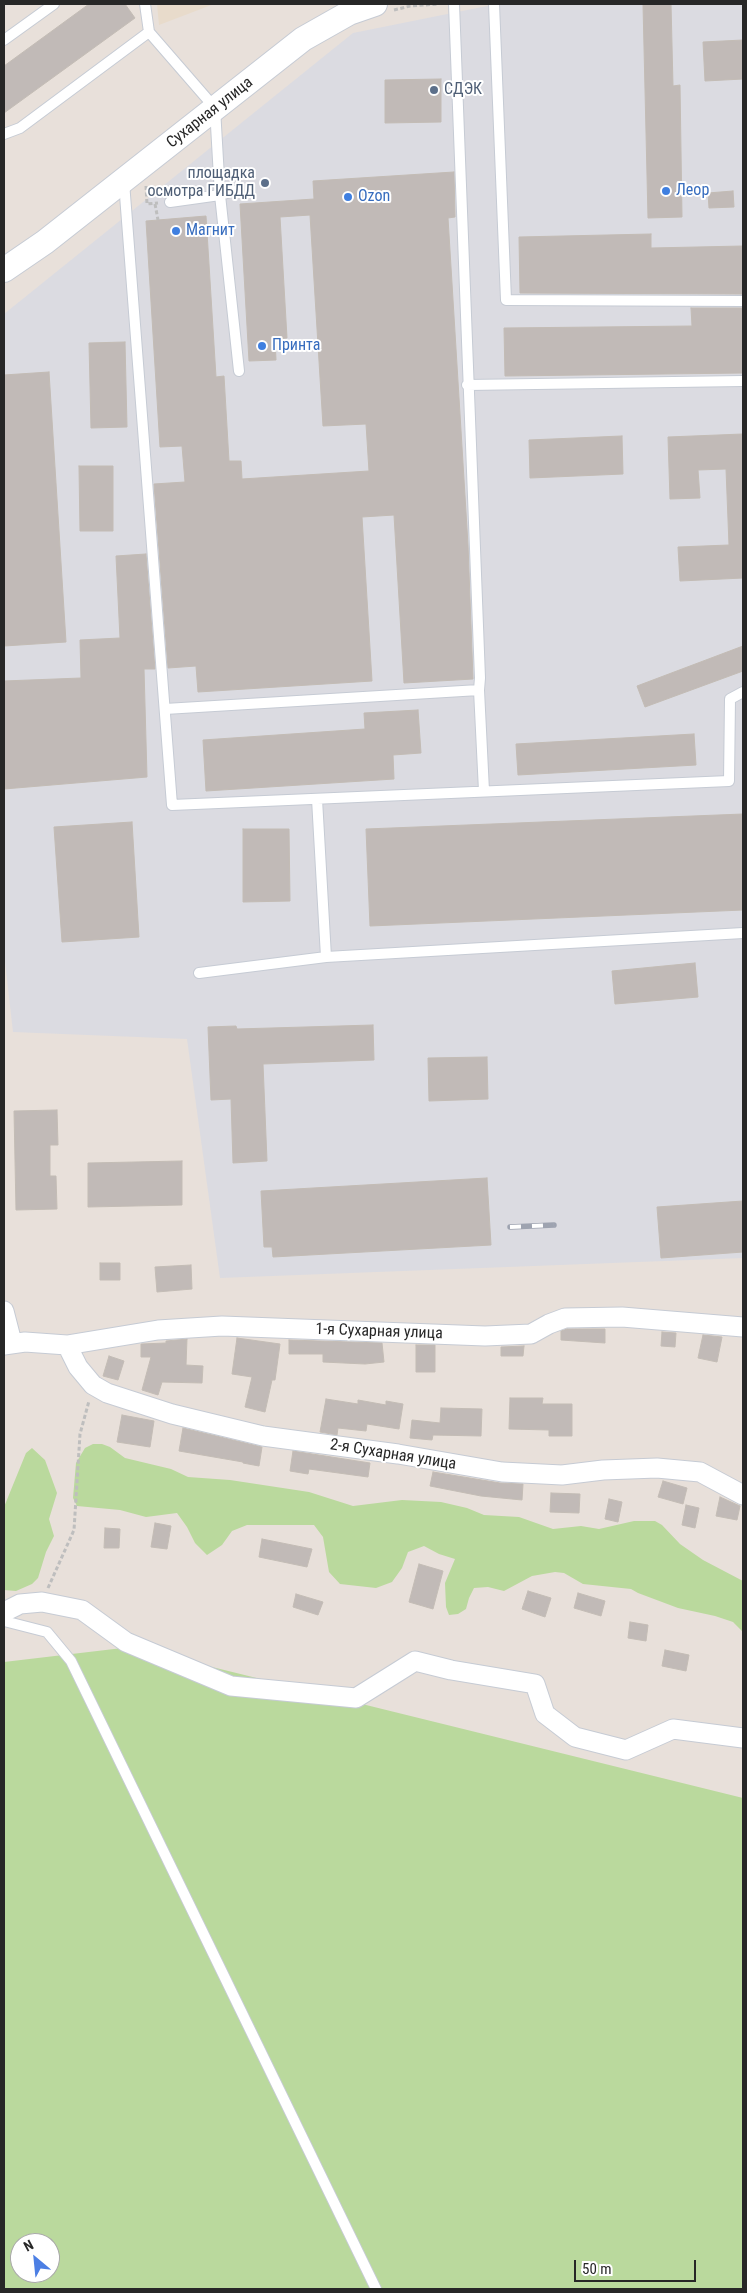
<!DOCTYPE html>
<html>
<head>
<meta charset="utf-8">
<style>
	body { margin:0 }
	#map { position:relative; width:747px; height:2293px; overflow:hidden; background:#e8e0da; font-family:"Roboto Condensed",sans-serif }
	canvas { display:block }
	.frame { position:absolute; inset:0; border:5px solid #272727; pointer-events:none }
	.north { position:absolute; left:10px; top:2233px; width:50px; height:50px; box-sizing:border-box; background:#fff; border:1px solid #a9a9a9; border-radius:50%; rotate:332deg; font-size:14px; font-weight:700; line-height:20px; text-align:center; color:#272727 }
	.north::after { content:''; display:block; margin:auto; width:18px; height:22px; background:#4c7fe4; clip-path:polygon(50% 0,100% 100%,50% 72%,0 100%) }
	.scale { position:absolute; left:574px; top:2260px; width:122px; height:22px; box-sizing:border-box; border:2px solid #272727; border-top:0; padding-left:6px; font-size:15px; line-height:18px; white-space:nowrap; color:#272727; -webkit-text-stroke:4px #fff; paint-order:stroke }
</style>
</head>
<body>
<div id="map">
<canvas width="747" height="2293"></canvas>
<div class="frame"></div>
<div class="north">N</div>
<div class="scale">50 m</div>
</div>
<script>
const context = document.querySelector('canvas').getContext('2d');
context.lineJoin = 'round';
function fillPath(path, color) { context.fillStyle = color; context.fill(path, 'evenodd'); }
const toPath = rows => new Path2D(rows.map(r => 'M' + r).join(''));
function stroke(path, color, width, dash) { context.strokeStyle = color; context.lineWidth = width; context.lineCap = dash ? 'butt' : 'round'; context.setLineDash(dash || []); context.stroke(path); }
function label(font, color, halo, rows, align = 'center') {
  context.font = font + ' "Roboto Condensed",sans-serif'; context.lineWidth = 4; context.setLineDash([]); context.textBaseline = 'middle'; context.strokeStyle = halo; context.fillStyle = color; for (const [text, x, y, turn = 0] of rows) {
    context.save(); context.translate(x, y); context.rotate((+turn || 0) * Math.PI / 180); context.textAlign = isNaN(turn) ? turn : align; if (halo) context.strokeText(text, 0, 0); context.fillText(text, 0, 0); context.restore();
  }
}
fillPath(toPath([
	[497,4,743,4,743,1258,220,1278,187,1039,13,1032,4,953,4,314,353,33]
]), '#dbdbe1');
fillPath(toPath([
	[157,4,214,4,159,25]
]), '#e8dbcb');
fillPath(toPath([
	[93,1444,102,1444,110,1447,125,1458,171,1469,188,1477,230,1480,309,1492,353,1506,402,1500,441,1502,467,1508,484,1515,519,1517,553,1529,581,1526,599,1529,634,1521,655,1521,662,1525,680,1544,703,1560,743,1581,743,1632,733,1622,715,1616,678,1608,638,1593,631,1589,583,1584,564,1573,555,1572,532,1576,504,1591,488,1587,474,1588,469,1598,466,1609,458,1614,449,1615,446,1607,445,1583,455,1559,439,1554,424,1546,408,1552,402,1568,392,1582,376,1588,340,1584,329,1572,323,1537,314,1525,247,1525,232,1531,222,1545,207,1555,195,1543,187,1527,177,1513,146,1517,120,1510,77,1506,73,1498,76,1463,85,1448],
	[32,1448,45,1460,57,1493,49,1519,54,1536,46,1552,38,1578,32,1584,16,1591,4,1590,4,1507,26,1453],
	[131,1647,743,1798,743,2289,4,2289,4,1662],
	[20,2243,50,2243,50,2273,20,2273]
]), '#bad99d');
const building = toPath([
	[89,4,125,4,135,18,4,113,4,66,89,4],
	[643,4,671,4,673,86,680,85,682,217,648,218,643,4],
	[743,40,743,79,705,81,703,42,743,40],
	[441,79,441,122,385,123,385,80,441,79],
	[454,172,455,217,448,218,468,545,473,679,404,683,394,515,362,517,372,681,198,692,196,666,168,668,154,484,185,482,182,446,160,447,146,221,206,216,216,377,224,376,229,461,241,461,242,479,369,471,366,424,323,426,310,215,280,217,287,338,275,339,276,360,249,361,240,204,314,199,313,181,454,172],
	[733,191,734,207,709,208,708,193,733,191],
	[651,234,651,248,743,246,743,294,520,293,519,237,651,234],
	[691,308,743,308,743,373,505,376,504,328,692,326,691,308],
	[125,342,127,427,91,428,89,343,125,342],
	[49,372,66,642,4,646,4,375,49,372],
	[743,434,743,578,680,581,678,547,729,545,726,469,698,470,700,498,670,499,668,437,743,434],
	[622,436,623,474,530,478,529,440,622,436],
	[79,466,113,466,113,531,80,531,79,466],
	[146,554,155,669,144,669,147,777,4,789,4,681,81,678,80,640,120,638,116,556,146,554],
	[743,646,743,671,645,707,637,686,743,646],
	[418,710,421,753,393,755,394,779,206,791,203,740,365,729,364,713,418,710],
	[694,734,696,765,518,775,516,744,694,734],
	[743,814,743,910,370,926,366,829,743,814],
	[132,822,139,937,62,942,54,827,132,822],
	[243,829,289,829,290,901,243,902,243,829],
	[695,963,698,997,615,1004,612,971,695,963],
	[373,1025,374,1060,263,1064,267,1161,233,1163,231,1099,211,1100,208,1027,236,1026,237,1029,373,1025],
	[487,1057,488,1099,429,1101,428,1058,487,1057],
	[57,1110,58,1145,50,1145,50,1176,56,1176,57,1209,16,1210,14,1111,57,1110],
	[182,1161,182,1205,88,1207,88,1163,182,1161],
	[487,1178,491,1245,273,1257,272,1247,264,1247,261,1191,487,1178],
	[743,1201,743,1252,661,1258,657,1207,743,1201],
	[100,1263,120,1263,120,1280,100,1280,100,1263],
	[191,1265,192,1289,157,1292,155,1267,191,1265],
	[567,1329,605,1329,605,1343,561,1340,561,1331,567,1329],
	[662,1332,676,1333,675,1347,661,1346,662,1332],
	[703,1335,722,1337,717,1362,698,1358,703,1335],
	[237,1338,280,1344,275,1380,272,1380,265,1412,245,1407,252,1377,232,1374,237,1338],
	[187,1339,186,1365,203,1366,202,1383,162,1382,158,1395,142,1390,151,1357,141,1357,141,1344,166,1343,166,1341,187,1339],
	[289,1340,382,1343,384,1362,365,1364,323,1362,323,1354,289,1354,289,1340],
	[416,1345,435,1345,435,1372,416,1372,416,1345],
	[524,1346,523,1356,501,1356,501,1347,524,1346],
	[109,1356,124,1361,118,1380,103,1376,109,1356],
	[510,1398,543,1398,542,1404,572,1404,572,1436,549,1436,549,1430,509,1429,510,1398],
	[326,1399,358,1404,358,1400,386,1405,386,1401,403,1404,399,1429,367,1424,366,1431,338,1428,337,1435,320,1432,326,1399],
	[441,1408,482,1409,481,1436,433,1435,432,1440,410,1438,412,1420,440,1423,441,1408],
	[122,1415,154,1421,150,1447,117,1442,122,1415],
	[183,1428,262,1447,259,1466,243,1463,243,1462,179,1451,183,1428],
	[293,1451,370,1463,368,1477,309,1469,308,1474,290,1471,293,1451],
	[433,1472,500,1483,523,1484,522,1500,481,1496,430,1486,433,1472],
	[663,1481,687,1488,683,1504,658,1497,663,1481],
	[551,1493,580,1494,579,1513,550,1512,551,1493],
	[720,1497,740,1506,737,1520,716,1516,720,1497],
	[609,1499,622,1502,618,1522,605,1519,609,1499],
	[686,1505,699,1508,695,1528,682,1525,686,1505],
	[155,1523,171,1526,167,1549,151,1547,155,1523],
	[105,1528,120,1529,119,1548,104,1548,105,1528],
	[262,1539,312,1549,307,1567,259,1557,262,1539],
	[419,1564,443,1571,433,1609,409,1602,419,1564],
	[528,1591,551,1598,545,1617,522,1609,528,1591],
	[578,1593,605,1601,601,1616,574,1608,578,1593],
	[296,1594,323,1602,318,1615,293,1607,296,1594],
	[630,1622,648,1625,646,1641,628,1638,630,1622],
	[665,1650,689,1655,686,1671,662,1666,665,1650]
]);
fillPath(building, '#c1bab7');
stroke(building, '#c3bcb5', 1);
const service = toPath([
	[145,4,149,32,215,108,220,195,234,191],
	[494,4,506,300,743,301],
	[4,40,54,4],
	[4,134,20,128,149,32],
	[124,182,172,805,729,781,730,699,743,692],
	[170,202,220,195,239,371],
	[467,385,743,381],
	[479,690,484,791],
	[165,709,479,690,480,678,454,4],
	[317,799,326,957,743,933],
	[199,973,326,957],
	[4,1621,47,1632,71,1661,376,2289]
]);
const minor = toPath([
	[4,1311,12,1342],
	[4,1345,25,1342,67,1345,158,1330,222,1326,485,1336,531,1334,549,1324,565,1318,622,1317,743,1327],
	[67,1345,78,1367,93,1385,107,1393,172,1414,263,1436,398,1454,502,1472,562,1475,603,1470,657,1468,700,1472,743,1495],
	[4,1612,20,1604,42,1602,82,1610,126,1642,231,1686,356,1698,415,1661,451,1670,535,1684,545,1714,575,1737,626,1750,673,1729,743,1738]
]);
const tertiary = toPath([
	[4,270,45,242,303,39,349,13,375,4]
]);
stroke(service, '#c6cbd4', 12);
stroke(minor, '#c6cbd4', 21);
stroke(tertiary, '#c6cbd4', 26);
stroke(toPath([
	[394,10,410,6,439,4],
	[146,186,147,204,158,203],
	[155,204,158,220],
	[48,1588,74,1530,80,1434,89,1401]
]), '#bebebe', 3, [4, 2.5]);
stroke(service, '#fff', 10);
stroke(minor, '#fff', 19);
stroke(tertiary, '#fff', 24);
const rail = toPath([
	[510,1227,554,1225]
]);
stroke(rail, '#9ea3b0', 5.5);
stroke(rail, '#fff', 4, [11]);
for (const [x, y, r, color] of [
	[434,90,5,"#5c6f8a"],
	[265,183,5,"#5c6f8a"],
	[666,191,5,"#3f7fe0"],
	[348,197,5,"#3f7fe0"],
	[176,231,5,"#3f7fe0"],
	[262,346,5,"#3f7fe0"]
]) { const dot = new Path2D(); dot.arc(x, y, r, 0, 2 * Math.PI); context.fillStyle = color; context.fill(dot); stroke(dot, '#fff', 2); }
label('16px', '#4e5e75', '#fff', [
	["СДЭК",444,90],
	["площадка",255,174,"right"],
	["осмотра ГИБДД",255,192,"right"]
], 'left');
label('16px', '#272727', '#fff', [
	["Сухарная улица",210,113,-38],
	["1-я Сухарная улица",379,1332,2],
	["2-я Сухарная улица",393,1455,9]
]);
label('16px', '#366cbe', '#fff', [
	["Леор",676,191],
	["Ozon",358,197],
	["Магнит",186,231],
	["Принта",272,346]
], 'left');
</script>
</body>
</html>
